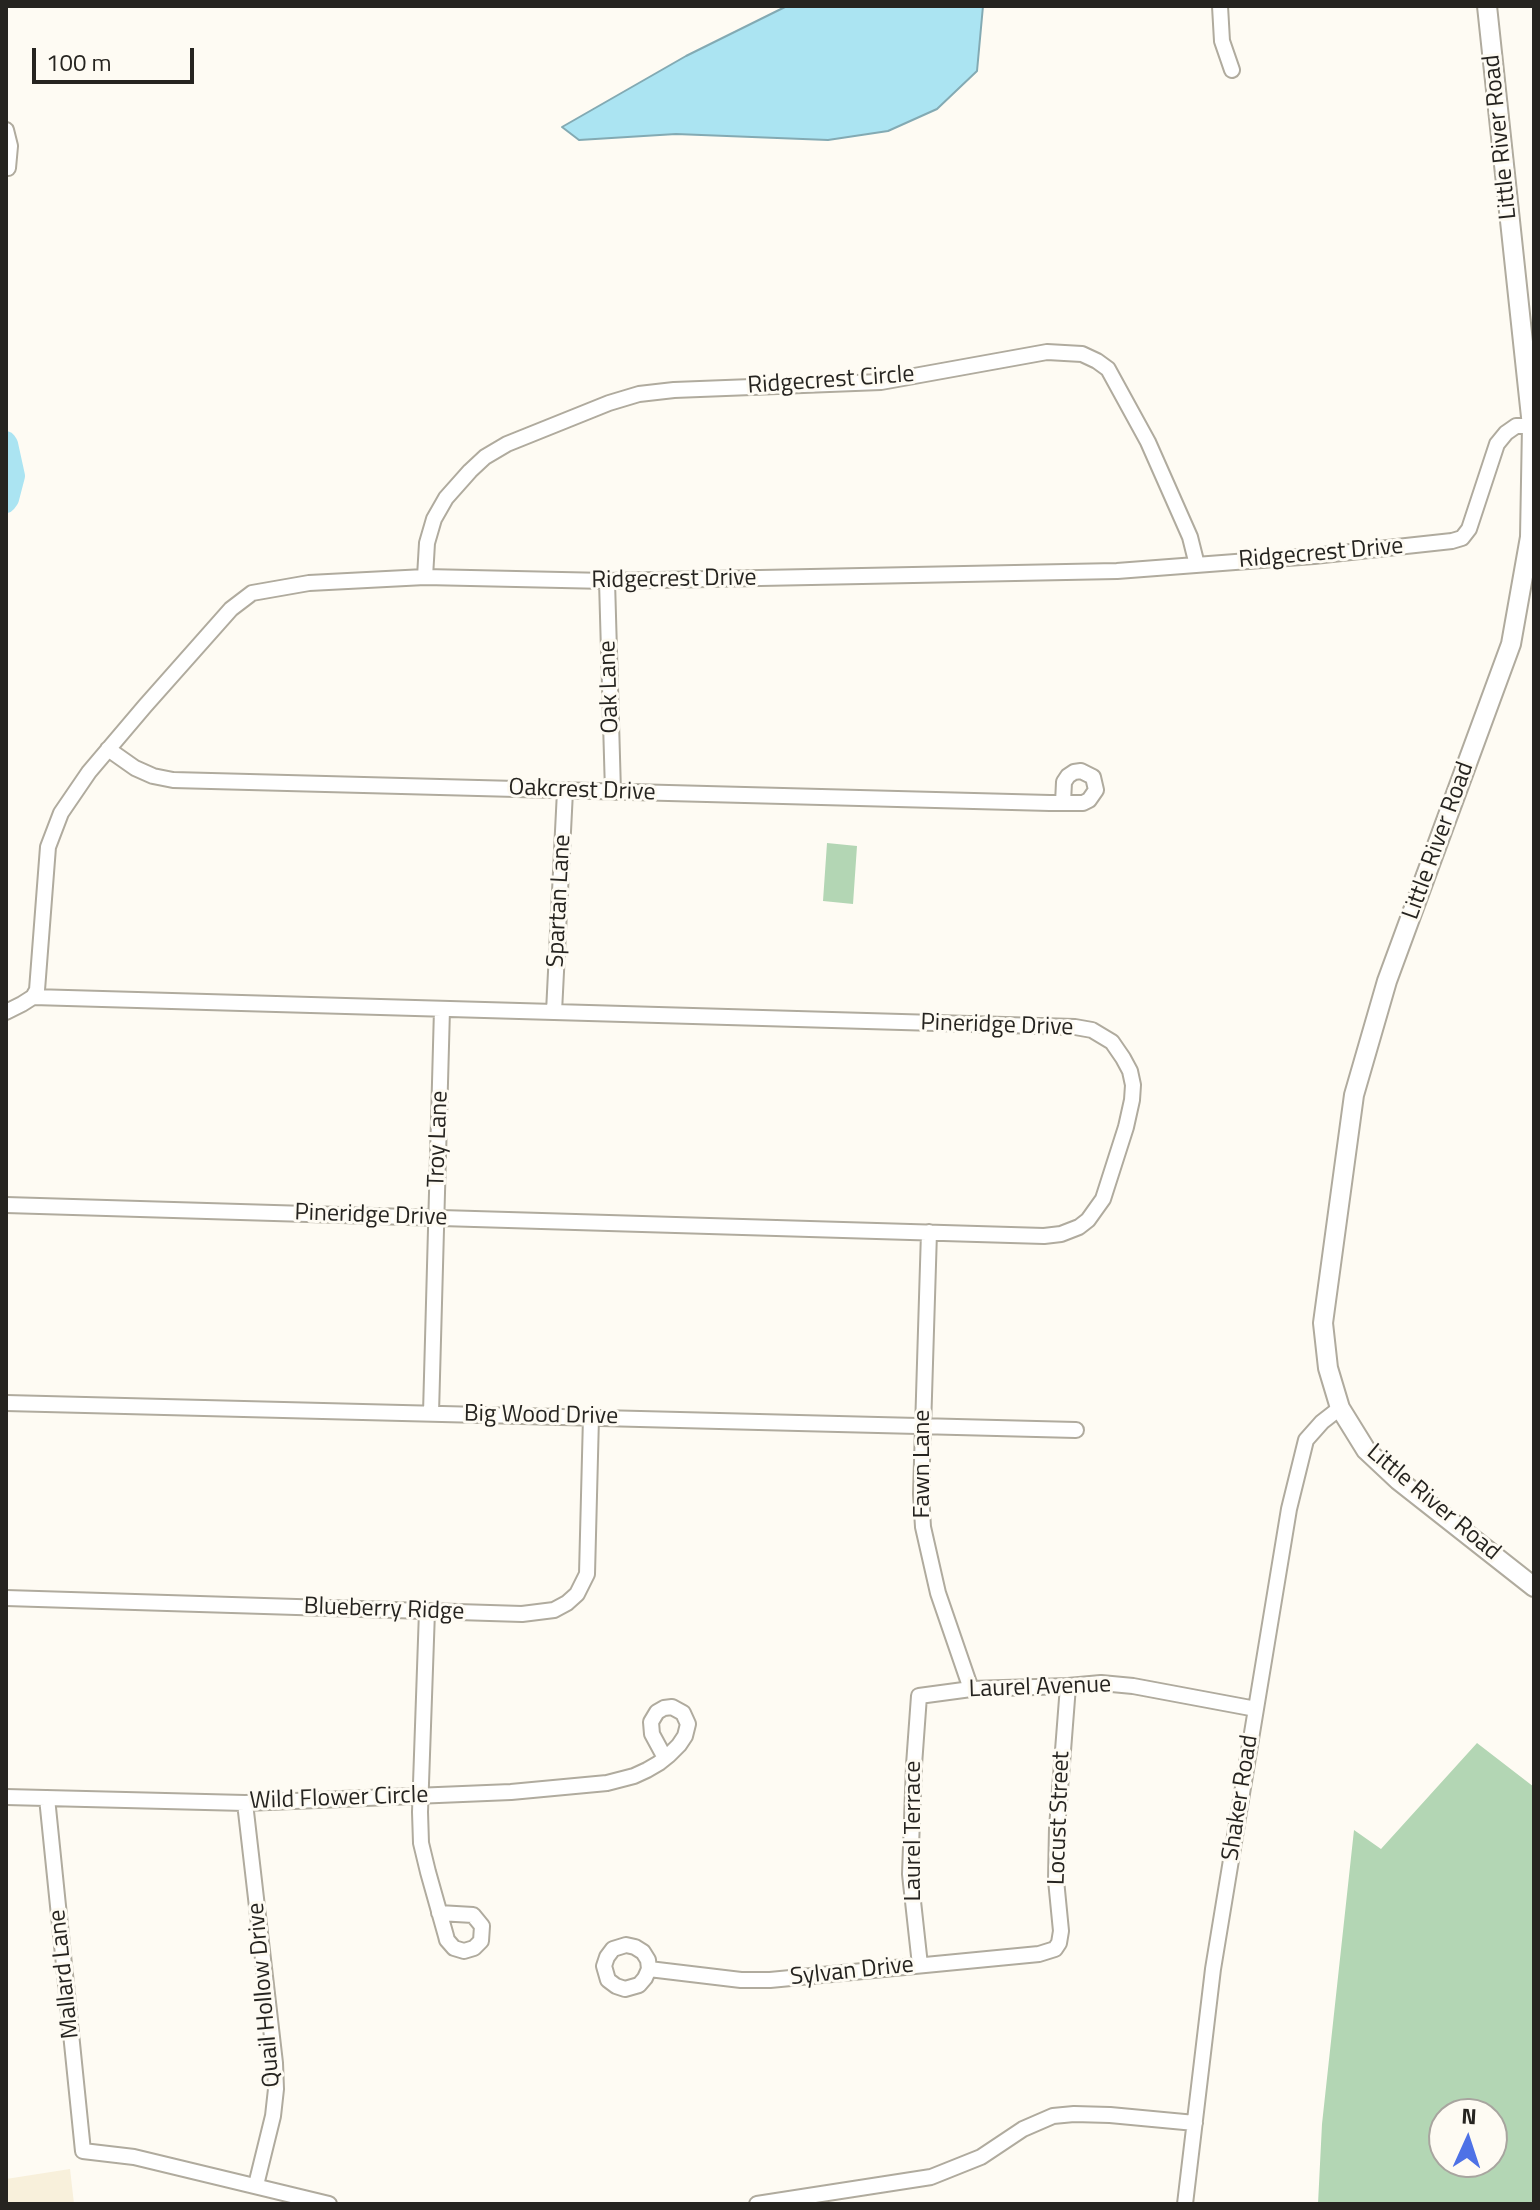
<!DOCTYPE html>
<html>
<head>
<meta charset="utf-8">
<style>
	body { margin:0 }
	#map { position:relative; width:1540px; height:2210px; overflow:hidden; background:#fefbf3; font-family:"Titillium Web",sans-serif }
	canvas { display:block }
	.frame { position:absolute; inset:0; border:8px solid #262420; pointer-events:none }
	.north { position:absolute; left:1428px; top:2098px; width:80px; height:80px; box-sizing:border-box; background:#fefbf3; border:2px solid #a8a59f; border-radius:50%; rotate:3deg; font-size:22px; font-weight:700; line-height:32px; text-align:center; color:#262420 }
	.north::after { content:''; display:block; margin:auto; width:28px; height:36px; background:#4e72e6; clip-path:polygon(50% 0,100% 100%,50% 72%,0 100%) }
	.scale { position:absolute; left:32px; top:48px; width:162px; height:36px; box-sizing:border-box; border:4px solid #262420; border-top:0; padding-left:10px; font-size:24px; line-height:28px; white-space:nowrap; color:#262420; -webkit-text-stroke:6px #fefbf3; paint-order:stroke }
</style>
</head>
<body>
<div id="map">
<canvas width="1540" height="2210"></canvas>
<div class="frame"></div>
<div class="north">N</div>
<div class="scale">100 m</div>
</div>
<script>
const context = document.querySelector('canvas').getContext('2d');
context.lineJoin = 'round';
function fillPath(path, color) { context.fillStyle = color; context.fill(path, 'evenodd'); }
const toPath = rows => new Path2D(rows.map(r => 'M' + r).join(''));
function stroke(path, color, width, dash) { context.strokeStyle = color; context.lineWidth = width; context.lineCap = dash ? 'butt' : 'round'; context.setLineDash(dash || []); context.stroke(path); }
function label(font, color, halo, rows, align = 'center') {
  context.font = font + ' "Titillium Web",sans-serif'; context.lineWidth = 6; context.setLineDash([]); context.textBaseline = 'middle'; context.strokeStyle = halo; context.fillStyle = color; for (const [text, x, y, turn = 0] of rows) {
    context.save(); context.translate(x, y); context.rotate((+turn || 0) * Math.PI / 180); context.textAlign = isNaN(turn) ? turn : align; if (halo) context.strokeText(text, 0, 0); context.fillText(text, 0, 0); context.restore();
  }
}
fillPath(toPath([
	[70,2169,74,2204,6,2204,6,2179]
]), '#f8f0db');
fillPath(toPath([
	[827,843,857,846,853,904,823,901],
	[1477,1743,1534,1787,1534,2204,1318,2204,1322,2124,1354,1830,1381,1849],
	[1444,2114,1492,2114,1492,2162,1444,2162]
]), '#b3d6b4');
const water = toPath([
	[787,6,983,6,977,71,937,109,888,131,828,140,676,134,579,140,562,127,686,56,787,6]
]);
fillPath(water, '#abe4f2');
stroke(water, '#83aab3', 2);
stroke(toPath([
	[6,441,8,444,15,476,9,499,6,503]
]), '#abe4f2', 20);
const minor = toPath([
	[1220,6,1222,41,1232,70],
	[6,130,10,146,8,168],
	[425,577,427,543,434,519,446,498,470,471,485,457,507,444,609,403,639,394,674,390,881,382,1047,352,1082,354,1097,361,1108,369,1148,442,1190,537,1197,565],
	[607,581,613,792],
	[108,749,135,768,153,776,173,780,1050,803,1083,803,1089,800,1096,790,1093,777,1081,771,1074,772,1068,776,1064,782,1063,803],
	[6,1012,22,1004,33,997,37,990,48,847,61,813,89,772,145,706,231,609,252,593,309,583,425,577,607,581,1117,571,1314,556,1452,541,1462,538,1469,529,1497,444,1506,433,1516,426,1532,426],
	[554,1012,565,791],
	[6,1205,1044,1236,1061,1234,1079,1227,1088,1220,1103,1199,1126,1127,1132,1100,1133,1085,1130,1071,1123,1058,1112,1042,1092,1030,1075,1027,33,997],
	[929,1232,921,1494,923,1527,938,1593,971,1689],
	[6,1403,1076,1430],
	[431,1413,442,1009],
	[6,1598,522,1614,554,1610,567,1603,577,1594,587,1574,591,1417],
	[427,1611,420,1812,421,1843,428,1872,446,1936,447,1940,454,1948,464,1951,474,1948,481,1941,482,1926,473,1915,439,1913],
	[6,1797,245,1803,511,1792,607,1783,634,1776,647,1770,659,1763,669,1755,679,1745,685,1736,688,1724,683,1713,672,1707,664,1708,657,1712,651,1722,652,1734,665,1758],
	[47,1798,83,2151,134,2157,329,2204],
	[245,1803,275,2063,276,2089,273,2116,256,2185],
	[920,1965,910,1874,914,1765,919,1696,971,1689,1068,1686,1101,1683,1133,1686,1256,1709],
	[649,1969,645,1978,639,1985,625,1989,616,1986,608,1980,604,1966,607,1957,613,1949,626,1945,635,1947,643,1952,648,1960,649,1969,741,1980,770,1980,1039,1954,1055,1949,1059,1943,1061,1931,1056,1880,1057,1828,1068,1686],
	[757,2204,931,2177,981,2157,1023,2129,1053,2116,1074,2114,1110,2115,1195,2123],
	[1185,2204,1213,1969,1289,1509,1306,1440,1322,1422,1340,1408]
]);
const major = toPath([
	[1487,6,1532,426,1530,537,1511,644,1387,981,1354,1095,1323,1323,1328,1368,1340,1408,1366,1450,1398,1480,1534,1587]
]);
stroke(minor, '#b0ab9e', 18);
stroke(major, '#b0ab9e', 22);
stroke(minor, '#fff', 14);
stroke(major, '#fff', 18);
label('24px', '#262420', '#fefbf3', [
	["Little River Road",1501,137,-96],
	["Ridgecrest Circle",831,381,-4],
	["Ridgecrest Drive",1321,554,-5],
	["Ridgecrest Drive",674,580,-1],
	["Oak Lane",610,687,-92],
	["Oakcrest Drive",582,791,2],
	["Little River Road",1439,841,-70],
	["Spartan Lane",560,901,-87],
	["Pineridge Drive",997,1026,2],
	["Troy Lane",439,1139,-88],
	["Pineridge Drive",371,1216,2],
	["Big Wood Drive",541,1416,1],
	["Fawn Lane",923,1464,-90],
	["Little River Road",1433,1503,40],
	["Blueberry Ridge",384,1610,2],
	["Laurel Avenue",1040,1688,-2],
	["Shaker Road",1241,1798,-81],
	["Wild Flower Circle",339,1799,-2],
	["Locust Street",1060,1818,-88],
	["Laurel Terrace",914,1831,-90],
	["Sylvan Drive",852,1972,-6],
	["Mallard Lane",65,1974,-96],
	["Quail Hollow Drive",265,1995,-95]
]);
</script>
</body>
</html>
